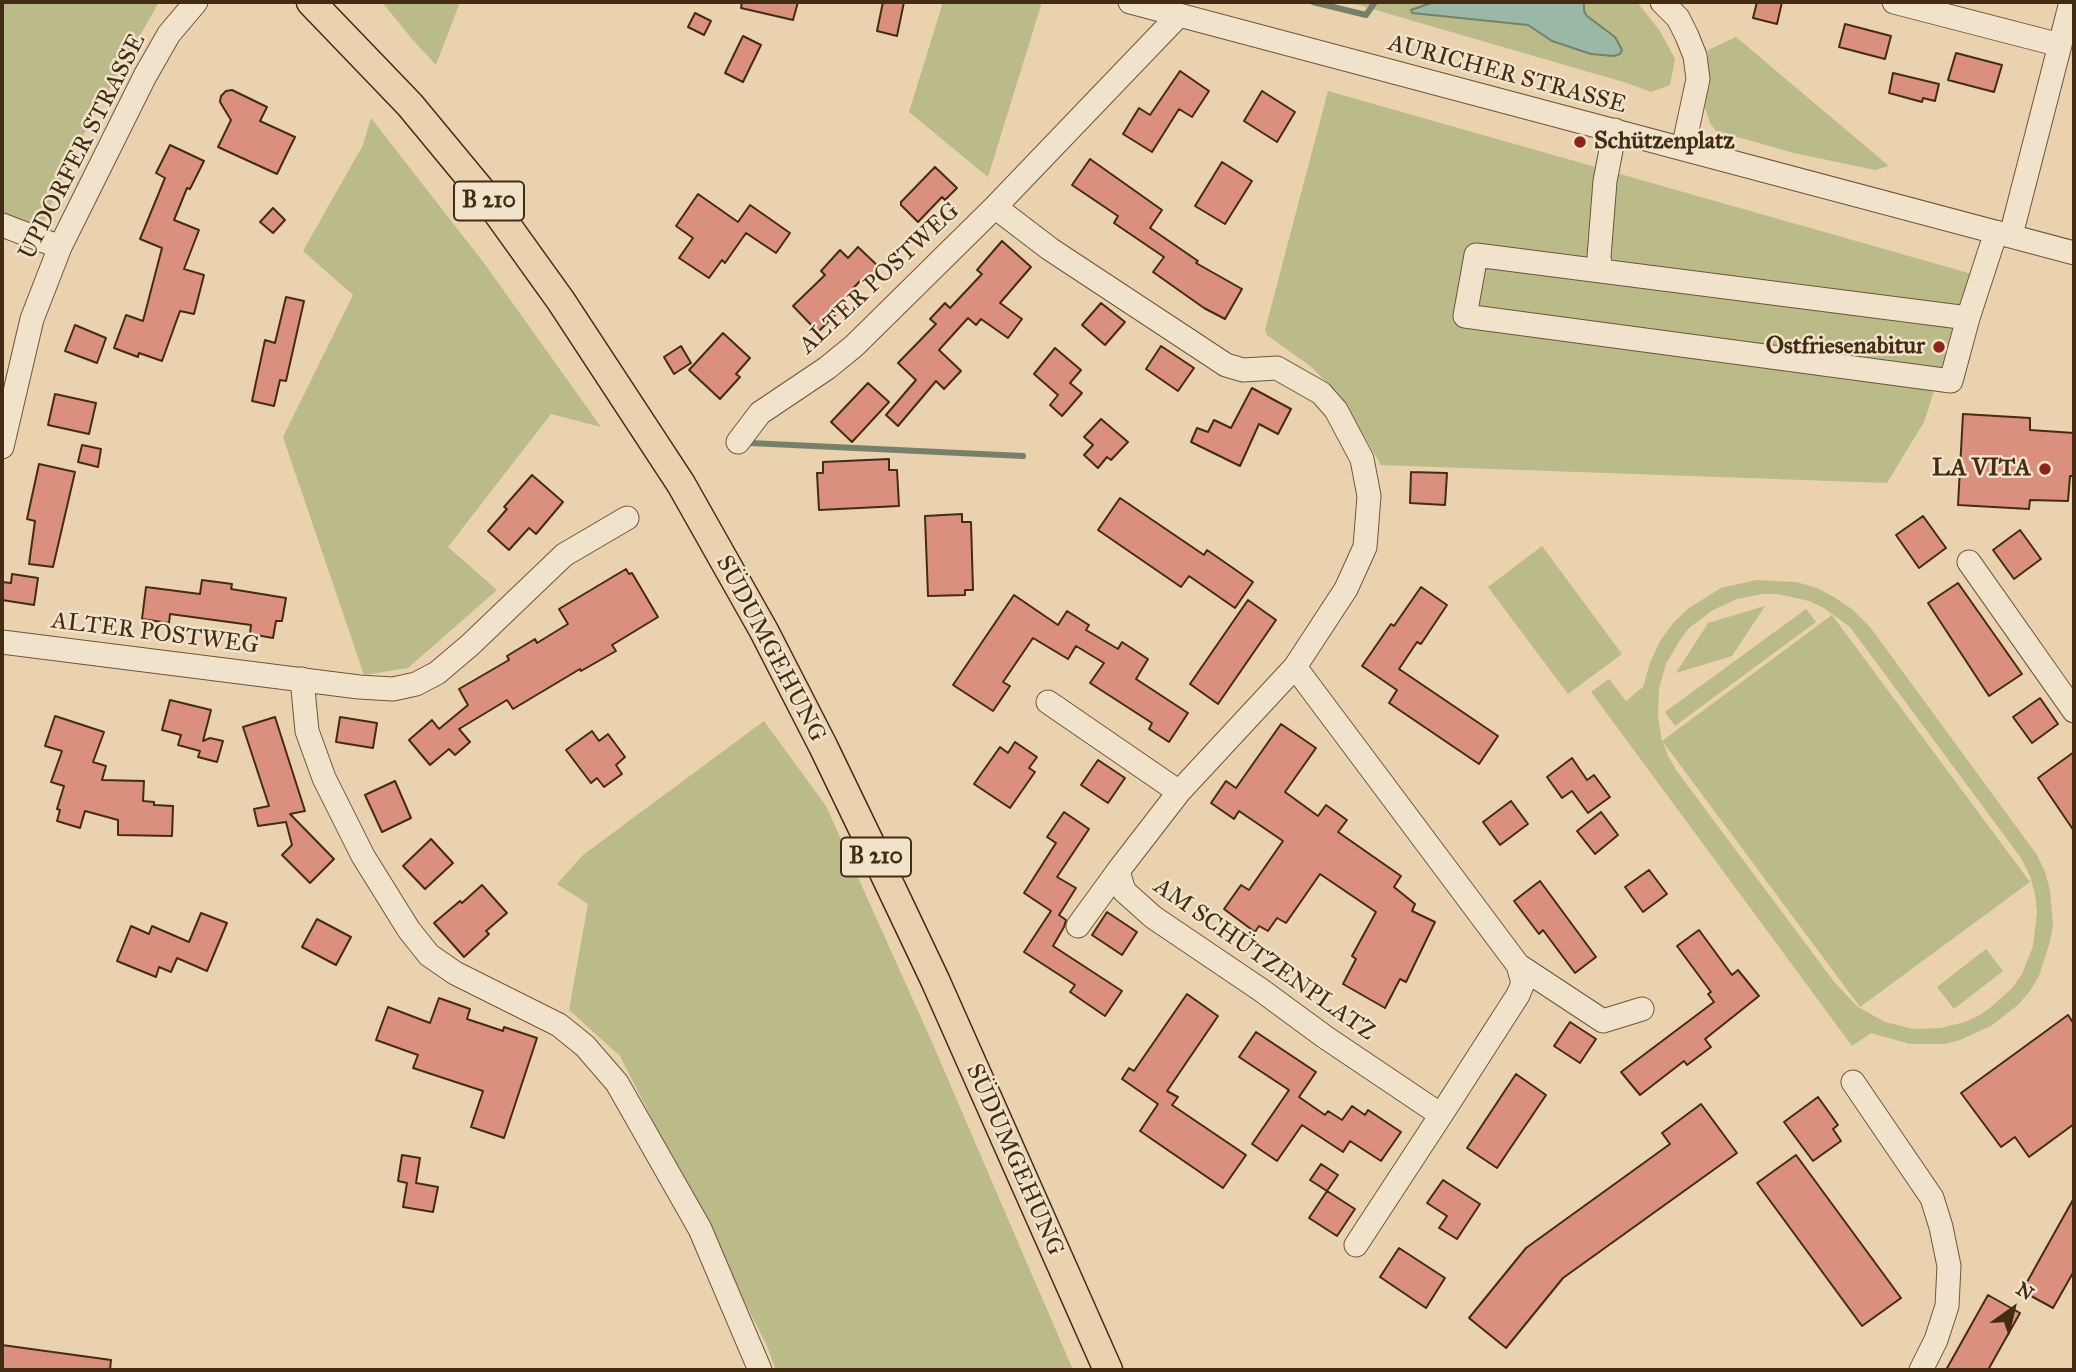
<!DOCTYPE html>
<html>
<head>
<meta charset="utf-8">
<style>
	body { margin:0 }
	#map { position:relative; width:2076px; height:1372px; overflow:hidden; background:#ead2af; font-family:"IM FELL Great Primer",serif }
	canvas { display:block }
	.frame { position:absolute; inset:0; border:4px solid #442b13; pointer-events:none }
	.north { position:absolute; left:1978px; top:1274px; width:70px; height:70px; -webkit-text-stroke:5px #f1e2cb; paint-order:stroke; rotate:34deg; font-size:19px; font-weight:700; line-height:28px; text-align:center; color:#442b13 }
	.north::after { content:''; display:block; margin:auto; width:24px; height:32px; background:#442b13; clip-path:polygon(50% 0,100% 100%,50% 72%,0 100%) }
</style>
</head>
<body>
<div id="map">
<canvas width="2076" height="1372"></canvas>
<div class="frame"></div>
<div class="north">N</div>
</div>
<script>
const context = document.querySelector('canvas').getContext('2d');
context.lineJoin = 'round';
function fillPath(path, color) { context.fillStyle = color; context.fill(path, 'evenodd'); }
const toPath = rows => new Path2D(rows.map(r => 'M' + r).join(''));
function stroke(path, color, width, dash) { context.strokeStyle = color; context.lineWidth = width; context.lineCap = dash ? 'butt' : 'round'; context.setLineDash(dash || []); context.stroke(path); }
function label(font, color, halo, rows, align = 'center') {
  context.font = font + ' "IM FELL Great Primer",serif'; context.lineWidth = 5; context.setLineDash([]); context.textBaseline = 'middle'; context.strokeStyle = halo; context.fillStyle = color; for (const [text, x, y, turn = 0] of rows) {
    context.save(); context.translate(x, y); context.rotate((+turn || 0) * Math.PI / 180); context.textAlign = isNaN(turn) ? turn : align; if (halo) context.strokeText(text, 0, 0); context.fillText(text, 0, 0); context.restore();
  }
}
fillPath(toPath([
	[2,2,159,2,73,153,40,231,2,215],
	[382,2,460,2,436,65,412,39],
	[943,2,1042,2,988,177,909,112],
	[1348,2,1637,2,1660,31,1675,59,1670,85,1651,92,1627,83],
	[1736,37,1889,166,1875,170,1794,153,1716,131,1710,123,1705,108,1708,50],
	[1328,91,1972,274,1924,422,1887,483,1381,465,1340,395,1310,366,1267,335,1265,330],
	[371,118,484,263,601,427,551,414,448,547,497,590,408,668,364,675,283,437,353,295,303,251,363,145],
	[1542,546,1622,654,1568,694,1488,587],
	[1756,580,1796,582,1817,588,1834,597,1853,610,1870,627,2037,855,2045,872,2050,890,2053,925,2050,942,2039,976,2030,991,2018,1005,1991,1026,1960,1040,1944,1044,1910,1044,1871,1033,1852,1046,1591,692,1609,679,1626,701,1643,687,1650,663,1660,641,1674,622,1689,608,1721,588],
	[1763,594,1778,594,1809,601,1824,608,1850,627,2021,858,2030,876,2035,894,2037,912,2033,946,2022,974,2012,988,1990,1008,1978,1016,1965,1022,1941,1028,1914,1029,1885,1022,1858,1007,1835,983,1676,770,1668,756,1663,742,1860,1007,2030,882,1832,615,1662,741,1658,717,1659,689,1666,664,1680,640,1689,628,1713,610,1737,599],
	[1765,606,1732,656,1676,673,1708,623],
	[1806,609,1816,622,1675,726,1665,712],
	[764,721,826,806,931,1040,1073,1370,776,1370,767,1346,620,1056,569,1010,588,904,557,884,583,855],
	[1986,949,2003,971,1954,1009,1937,987]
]), '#babb89');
const water = toPath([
	[1434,2,1582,2,1584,4,1584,11,1587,16,1615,37,1622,50,1620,54,1614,56,1591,54,1552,41,1528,25,1412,13,1411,10,1434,2]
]);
fillPath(water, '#99b8a5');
stroke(water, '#77806b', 2);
stroke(toPath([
	[1313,2,1366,15,1375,2],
	[750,443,1023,456]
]), '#77806b', 6);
const building = toPath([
	[742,2,798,2,793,20,741,8,742,2],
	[883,2,904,2,897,36,877,31,883,2],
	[1757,2,1782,2,1777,24,1753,18,1757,2],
	[695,13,711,21,704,35,688,27,695,13],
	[1845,24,1891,36,1885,59,1839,47,1845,24],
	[743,36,761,45,743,82,725,73,743,36],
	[1956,53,2002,65,1994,92,1948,80,1956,53],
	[1180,71,1209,91,1192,117,1179,109,1152,152,1123,134,1139,108,1150,115,1180,71],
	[1893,73,1939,84,1935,101,1923,98,1922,102,1889,93,1893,73],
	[232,90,267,107,260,121,295,137,277,174,218,147,231,120,220,102,221,96,226,91,232,90],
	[1262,91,1295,112,1277,142,1244,121,1262,91],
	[170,145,204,161,190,189,187,188,174,220,199,230,184,269,204,275,194,314,180,311,162,361,139,353,138,357,114,348,126,315,143,321,162,248,140,239,165,178,156,173,170,145],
	[1090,159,1162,210,1150,228,1198,261,1196,263,1242,289,1225,319,1204,308,1153,272,1164,257,1114,223,1118,216,1072,185,1090,159],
	[1222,162,1252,181,1225,224,1195,206,1222,162],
	[935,167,957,188,945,200,942,197,918,222,901,205,901,202,935,167],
	[698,194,738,222,750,205,790,233,776,253,746,233,725,263,722,260,709,278,679,258,693,238,676,226,698,194],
	[273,208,285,220,273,233,260,222,273,208],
	[1002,241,1031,267,1000,303,1022,319,1008,338,981,319,976,325,968,318,939,350,961,371,944,389,936,381,898,426,886,415,916,380,898,363,936,324,930,319,945,303,950,308,982,274,977,270,1002,241],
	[858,247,879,267,867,280,864,277,834,308,838,312,818,332,793,306,825,275,821,271,840,250,848,258,858,247],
	[286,297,304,301,286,381,280,380,274,406,252,401,265,340,275,343,286,297],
	[1101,303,1125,322,1105,345,1082,325,1101,303],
	[75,325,106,338,97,363,65,351,75,325],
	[723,333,750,358,736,374,740,377,720,399,689,370,723,333],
	[681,346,691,363,674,374,664,357,681,346],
	[1161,346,1194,368,1178,391,1146,369,1161,346],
	[1055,348,1081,370,1070,383,1082,393,1062,416,1050,405,1058,395,1034,374,1055,348],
	[868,383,889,402,852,442,831,422,868,383],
	[1252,388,1291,409,1278,434,1259,424,1240,466,1191,442,1197,428,1208,432,1214,420,1231,428,1252,388],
	[55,394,96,403,89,434,48,425,55,394],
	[1963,414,2030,418,2030,430,2074,433,2074,476,2070,476,2068,501,2030,500,2029,509,1958,505,1963,414],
	[1101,419,1128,442,1111,460,1107,457,1098,468,1084,455,1093,445,1084,437,1101,419],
	[82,445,101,449,98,467,78,462,82,445],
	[889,459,889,470,897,470,899,506,819,510,817,473,823,473,823,462,889,459],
	[39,464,75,472,53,567,29,564,35,521,27,519,39,464],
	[1411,472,1447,473,1445,505,1410,503,1411,472],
	[532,475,563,502,536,534,529,528,509,550,488,531,507,509,504,507,532,475],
	[1120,498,1204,555,1207,550,1253,582,1235,608,1189,576,1181,587,1098,530,1120,498],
	[962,514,962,522,971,522,973,590,965,590,965,595,928,596,925,516,962,514],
	[1923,516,1946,548,1919,568,1896,535,1923,516],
	[2020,530,2041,559,2014,579,1993,550,2020,530],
	[626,569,629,574,632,573,658,617,612,645,616,651,581,671,580,669,513,709,507,700,459,729,470,742,455,755,449,749,430,765,409,740,432,720,439,729,468,705,459,689,509,660,507,656,535,639,537,643,568,624,559,609,626,569],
	[12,574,38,578,34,605,2,600,2,582,11,583,12,574],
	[202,580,232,584,231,589,286,598,282,621,276,621,273,638,250,634,251,625,170,614,169,623,142,619,146,587,200,594,202,580],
	[1958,583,2022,674,1989,696,1928,603,1958,583],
	[1421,587,1447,605,1421,644,1417,642,1399,669,1498,736,1479,764,1389,703,1397,690,1362,666,1391,624,1394,626,1421,587],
	[1014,595,1058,625,1067,611,1089,625,1086,630,1118,649,1122,642,1148,659,1136,679,1188,713,1169,742,1149,729,1152,723,1090,683,1104,663,1076,646,1068,659,1033,638,1003,682,1010,686,993,711,953,685,1014,595],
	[1248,600,1276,620,1218,704,1190,684,1248,600],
	[2040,698,2058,724,2032,743,2013,717,2040,698],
	[170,700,211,710,203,741,210,738,223,741,217,762,198,757,200,751,178,745,181,735,162,730,170,700],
	[55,716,104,732,93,762,106,766,102,780,144,781,143,801,154,802,154,805,173,806,172,836,118,835,118,820,85,811,80,828,57,821,60,810,57,809,64,786,51,782,62,751,45,746,55,716],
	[275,717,305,811,290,814,334,859,310,883,282,855,292,845,286,822,258,826,254,809,269,806,243,727,275,717],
	[340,717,377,723,373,748,336,742,340,717],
	[1281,724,1316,748,1285,792,1318,816,1326,805,1347,820,1338,832,1401,876,1394,887,1415,904,1412,911,1435,922,1406,982,1400,979,1385,1008,1343,984,1356,959,1352,956,1376,912,1320,874,1286,923,1277,918,1268,931,1259,926,1255,932,1224,909,1241,885,1249,890,1283,841,1239,811,1234,819,1211,803,1226,781,1236,788,1281,724],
	[592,731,599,741,608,734,625,757,616,765,622,774,604,787,597,778,591,783,566,750,592,731],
	[1015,742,1037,757,1029,768,1035,772,1010,808,974,784,1000,747,1008,753,1015,742],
	[2074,752,2074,831,2038,778,2074,752],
	[1572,758,1587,780,1594,775,1610,797,1588,813,1572,791,1562,798,1547,777,1572,758],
	[1098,760,1125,778,1108,803,1081,785,1098,760],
	[395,781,411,818,382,832,365,795,395,781],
	[1511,801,1528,824,1500,845,1483,822,1511,801],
	[1064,812,1089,829,1057,877,1076,888,1059,915,1066,920,1064,927,1053,946,1122,991,1105,1016,1070,992,1075,985,1024,952,1051,911,1024,893,1056,843,1047,837,1064,812],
	[1601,812,1618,835,1595,854,1577,831,1601,812],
	[431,839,453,863,425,889,403,866,431,839],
	[1649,870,1667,894,1643,912,1625,887,1649,870],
	[1540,881,1596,957,1575,973,1543,930,1539,934,1514,901,1540,881],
	[482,885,507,913,486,931,489,934,464,957,434,923,460,901,462,903,482,885],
	[1107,912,1137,932,1122,955,1092,935,1107,912],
	[201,913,227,923,207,971,177,958,171,972,159,967,156,977,117,961,131,926,149,934,152,926,189,942,201,913],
	[317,919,351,937,336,965,302,947,317,919],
	[1699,930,1732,975,1738,970,1759,996,1705,1039,1711,1047,1687,1065,1684,1061,1640,1095,1621,1072,1714,1002,1708,994,1711,992,1677,946,1699,930],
	[1187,994,1218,1016,1167,1091,1178,1097,1172,1105,1246,1155,1223,1188,1140,1131,1158,1104,1122,1079,1129,1068,1134,1071,1187,994],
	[439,998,470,1009,467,1019,503,1031,504,1027,537,1038,504,1138,471,1127,483,1091,413,1068,418,1055,376,1040,388,1007,430,1023,439,998],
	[2068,1015,2074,1024,2074,1124,2029,1157,2015,1137,2001,1147,1961,1093,2068,1015],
	[1570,1022,1596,1039,1580,1063,1554,1046,1570,1022],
	[1256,1032,1316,1072,1299,1097,1325,1115,1328,1111,1342,1120,1352,1106,1365,1115,1368,1110,1401,1132,1381,1161,1350,1141,1343,1152,1302,1125,1277,1161,1252,1144,1289,1090,1239,1057,1256,1032],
	[1516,1074,1546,1095,1497,1168,1467,1148,1516,1074],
	[1818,1097,1838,1125,1833,1129,1841,1141,1813,1161,1784,1122,1818,1097],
	[1701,1104,1737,1153,1563,1278,1506,1348,1469,1318,1526,1248,1670,1144,1662,1133,1701,1104],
	[402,1155,420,1158,416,1183,438,1187,433,1212,403,1207,407,1183,398,1181,402,1155],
	[1796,1155,1901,1298,1862,1326,1757,1183,1796,1155],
	[1321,1164,1338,1175,1327,1191,1310,1180,1321,1164],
	[1443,1180,1480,1204,1457,1239,1439,1228,1447,1216,1427,1203,1443,1180],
	[1327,1191,1355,1209,1337,1236,1309,1218,1327,1191],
	[2074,1198,2074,1271,2053,1308,2022,1291,2074,1198],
	[1399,1248,1445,1278,1426,1308,1380,1277,1399,1248],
	[1988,1295,2020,1313,1988,1370,1946,1370,1988,1295],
	[2,1345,111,1360,110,1370,2,1370,2,1345]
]);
fillPath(building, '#db907e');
stroke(building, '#442b13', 2);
const minor = toPath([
	[1130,2,2074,253],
	[1662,2,1678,18,1687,36,1695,56,1698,79,1683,149],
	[1894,2,2060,45],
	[995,207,1050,249,1226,365,1243,370,1277,368,1321,393,1336,410,1362,459,1369,496,1365,547,1346,589,1295,667,1179,792,1118,871,1124,891,1153,917,1261,990,1325,1037,1441,1115,1518,995,1523,983,1518,965,1295,667],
	[2,225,60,247],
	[2011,235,2071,2],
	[1601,270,1599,257,1605,181,1615,130],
	[1968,318,1476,255,1465,316,1951,381,1968,318,1996,232],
	[738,442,760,413,827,368,854,346,995,207,1179,15],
	[2,447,32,319,60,247,145,76,169,34,196,2],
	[1969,562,2074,711],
	[2,642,359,687,393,689,416,684,437,673,470,645,564,555,627,518],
	[302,679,307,731,324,778,363,856,409,930,429,955,455,973,559,1025,585,1046,617,1083,700,1229,760,1370],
	[1048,702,1179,792],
	[1078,926,1118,871],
	[1518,965,1603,1021,1642,1009],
	[1853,1082,1932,1198,1941,1227,1949,1266,1947,1306,1936,1340,1921,1370],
	[1356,1245,1441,1115]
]);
const major = toPath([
	[311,2,410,105,487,198,561,301,681,484,764,631,823,746,877,858,935,980,1108,1370]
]);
stroke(minor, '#6e553a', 25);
stroke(major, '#442b13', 31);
stroke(minor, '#f1e2cb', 23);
stroke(major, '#ead2af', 28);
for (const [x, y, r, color] of [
	[1580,142,7,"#8f2418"],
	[1939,347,7,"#8f2418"],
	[2045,469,7,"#8f2418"]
]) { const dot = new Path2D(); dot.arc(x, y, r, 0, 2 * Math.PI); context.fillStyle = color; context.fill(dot); stroke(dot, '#f1e2cb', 2.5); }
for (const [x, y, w] of [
	[489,201,70],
	[876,857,70]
]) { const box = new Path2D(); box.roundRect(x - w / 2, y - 19.5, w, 39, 5); context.fillStyle = '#f1e2cb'; context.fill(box); stroke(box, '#442b13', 2); }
label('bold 23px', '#442b13', null, [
	["B 210",489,201],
	["B 210",876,857]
]);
label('24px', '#442b13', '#f1e2cb', [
	["AURICHER STRASSE",1507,75,15],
	["UPDORFER STRASSE",83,147,-63],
	["ALTER POSTWEG",880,279,-43],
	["ALTER POSTWEG",155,634,7],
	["SÜDUMGEHUNG",770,649,62],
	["AM SCHÜTZENPLATZ",1264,960,35],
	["SÜDUMGEHUNG",1014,1160,66]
]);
label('bold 24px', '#442b13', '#f1e2cb', [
	["Schützenplatz",1594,142,"left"],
	["Ostfriesenabitur",1925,347],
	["LA VITA",2031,469]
], 'right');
</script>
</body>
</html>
